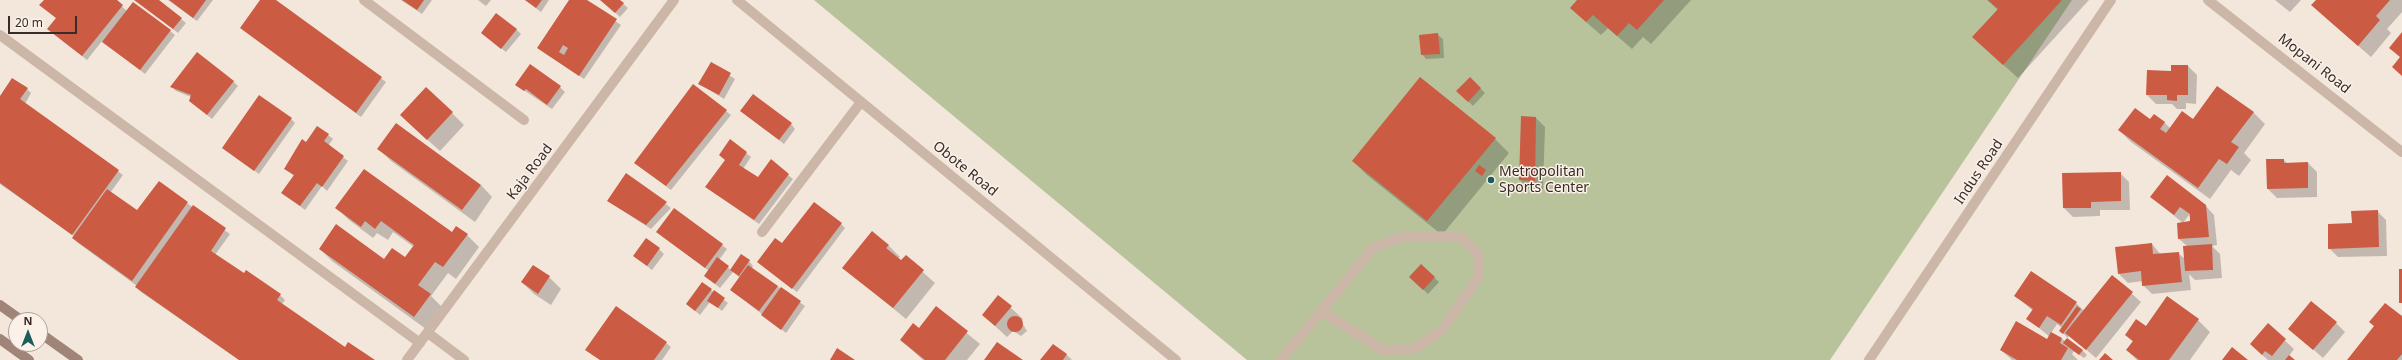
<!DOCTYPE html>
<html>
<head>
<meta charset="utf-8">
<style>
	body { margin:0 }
	#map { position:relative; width:2402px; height:360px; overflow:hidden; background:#f3e7dc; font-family:"Noto Sans",sans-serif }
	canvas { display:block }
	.north { position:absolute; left:8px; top:312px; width:40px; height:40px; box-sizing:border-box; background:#fbf1e9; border:1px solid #ada29c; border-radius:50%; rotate:0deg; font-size:11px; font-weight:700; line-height:16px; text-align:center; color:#382c28 }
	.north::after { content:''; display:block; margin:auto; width:14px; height:18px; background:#1b5c5c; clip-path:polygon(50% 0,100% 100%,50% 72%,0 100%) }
	.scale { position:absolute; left:8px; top:16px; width:69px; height:18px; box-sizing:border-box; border:2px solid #382c28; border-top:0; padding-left:5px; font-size:12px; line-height:14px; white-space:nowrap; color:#382c28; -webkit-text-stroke:3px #fbf1e9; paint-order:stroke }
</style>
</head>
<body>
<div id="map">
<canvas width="2402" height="360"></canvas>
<div class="north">N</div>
<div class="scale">20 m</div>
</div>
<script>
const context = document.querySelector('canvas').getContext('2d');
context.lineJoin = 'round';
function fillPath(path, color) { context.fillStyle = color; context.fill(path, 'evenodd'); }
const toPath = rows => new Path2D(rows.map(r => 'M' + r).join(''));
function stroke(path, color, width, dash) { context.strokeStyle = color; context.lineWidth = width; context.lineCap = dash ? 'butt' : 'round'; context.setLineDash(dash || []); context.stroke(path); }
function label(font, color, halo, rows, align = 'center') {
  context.font = font + ' "Noto Sans",sans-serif'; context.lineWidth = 3; context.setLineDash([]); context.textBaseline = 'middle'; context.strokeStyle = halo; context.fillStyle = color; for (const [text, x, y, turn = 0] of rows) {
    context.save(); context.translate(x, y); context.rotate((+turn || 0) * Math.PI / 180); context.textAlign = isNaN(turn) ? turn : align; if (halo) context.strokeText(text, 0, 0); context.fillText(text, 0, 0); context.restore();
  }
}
fillPath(toPath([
	[814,0,2072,0,1830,360,1247,360]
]), '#b8c39b');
fillPath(toPath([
	[45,0,115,0,127,11,170,31,175,35,145,74,102,41,87,60,53,33,56,18,41,5],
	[135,0,157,0,186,23,178,33],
	[168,0,213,0,197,21],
	[261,0,274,0,386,82,361,117,241,28],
	[401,0,432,0,422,14],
	[478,0,491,0,486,6],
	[525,0,549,0,541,12],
	[570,0,585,0,621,25,584,79,538,48],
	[601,0,619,0,628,8,620,17],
	[1579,0,1691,0,1651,44,1643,37,1632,49,1608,28,1601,35,1586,22],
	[1987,0,2089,0,2018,78,1988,51,1998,10],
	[2275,0,2301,0,2290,12],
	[2317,0,2402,0,2402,12,2387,29,2391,33,2371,57,2325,17],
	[516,29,521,34,506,52,482,33],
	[1438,35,1443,39,1444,58,1426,59,1422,54],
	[711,63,735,79,724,99,700,84],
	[2188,66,2197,75,2196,104,2186,103,2186,109,2177,109,2172,104,2156,104,2147,95,2172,72],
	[1470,78,1485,93,1473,106,1458,91],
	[233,81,238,86,212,119,190,101,191,97,176,91,172,87],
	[516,85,560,87,565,92,552,109],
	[27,89,31,93,25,104,123,175,110,193,138,212,159,183,230,234,215,255,244,275,280,295,285,300,282,304,345,348,373,360,239,360,141,292,136,287,137,286,78,243,73,238,74,236,0,184,0,98],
	[726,111,731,115,671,190,640,167],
	[2253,112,2265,124,2244,153,2251,160,2239,176,2231,170,2210,199,2131,142,2119,130,2150,120,2164,122,2171,129,2193,120],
	[452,113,464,125,440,151,413,127],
	[746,115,791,124,795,129,784,144],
	[1536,118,1545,127,1543,189,1529,189,1520,180],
	[291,119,295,123,259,174,223,148],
	[328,135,333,139,328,146,348,161,327,191,322,186,305,210,283,193,294,176,285,168,306,144],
	[1495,139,1509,153,1442,235,1367,175,1353,161],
	[379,149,481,185,492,197,475,222,391,161],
	[746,153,751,157,743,169,758,178,788,175,793,179,759,224,706,187],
	[2284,160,2288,164,2308,163,2317,172,2317,197,2277,198,2268,189],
	[2120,173,2129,182,2130,210,2100,210,2100,216,2073,217,2064,208,2063,174],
	[626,174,671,208,651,229,608,201],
	[2151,197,2205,205,2214,215,2217,245,2212,246,2220,254,2222,278,2195,280,2189,274,2191,290,2152,294,2143,285,2143,281,2128,283,2119,274,2152,244,2161,255,2178,253,2185,259,2187,246,2179,239,2183,223],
	[2189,215,2191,222,2183,223],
	[337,208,452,234,467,235,479,247,456,279,448,273,431,296,442,307,426,329,332,261,320,249,384,260,405,259,414,247,393,232,388,240,377,233,373,238,349,220],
	[2377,211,2386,220,2387,256,2338,257,2329,248],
	[841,224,845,228,797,292,758,262,783,244],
	[662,236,722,245,727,249,719,260,731,270,749,261,753,266,752,268,805,306,786,333,731,290,740,278,733,272,720,288,705,276,709,271],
	[888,245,900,257,898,259,901,262,906,257,935,283,906,319,844,268],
	[659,249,664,254,652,270,634,256],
	[1421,265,1439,282,1428,294,1410,277],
	[533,266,549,277,561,289,551,305,534,294,522,282],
	[2112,276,2141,302,2096,358,2069,335,2068,338,2065,335,2060,331,2062,328,2057,324,2051,333,2082,350,2087,355,2084,358,2074,351,2072,354,2078,360,2012,360,2001,350,2047,340,2050,337,2028,319,2033,311,2016,296,2076,303,2084,311],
	[703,284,728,303,722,311,710,302,700,315,687,304],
	[999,297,1023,319,1021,321,1027,331,1021,336,1013,331,1007,337,983,315],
	[936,308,980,344,967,360,923,360,901,340,919,329],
	[2402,317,2402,360,2348,360,2375,327,2370,322],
	[2198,320,2210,332,2190,360,2137,360,2127,350,2133,342,2126,335,2146,327],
	[2336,323,2345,332,2323,358,2290,329],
	[2268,325,2294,349,2289,356,2294,360,2268,360,2260,353],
	[666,343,671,347,662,360,600,360,591,354],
	[1053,345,1067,355,1072,360,1042,360]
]), '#0003');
fillPath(toPath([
	[44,0,117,0,123,5,82,56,47,29,56,18,39,5],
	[134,0,159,0,182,18,173,29],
	[169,0,206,0,193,18],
	[260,0,276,0,382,77,356,113,240,28],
	[402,0,424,0,417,10],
	[525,0,542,0,536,8],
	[569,0,587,0,617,19,579,76,537,48],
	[563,45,568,48,564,55,559,52],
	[600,0,620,0,624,3,615,13],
	[1577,0,1664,0,1637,30,1629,23,1617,36,1593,15,1586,22,1570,8],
	[1988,0,2062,0,2003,65,1972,37,1998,9],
	[2316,0,2390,0,2376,16,2380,20,2358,46,2311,5],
	[133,2,171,30,140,70,102,42],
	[496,13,517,29,501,49,481,33],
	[2402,32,2402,76,2392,67,2400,57,2389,48],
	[1438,33,1440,54,1421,55,1419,35],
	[197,52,234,81,207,115,189,101,191,95,170,87],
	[711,62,731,73,719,95,698,84],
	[530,64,561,86,547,105,526,89,524,91,515,85],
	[2171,65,2188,65,2188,95,2177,95,2177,101,2167,100,2167,95,2146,95,2147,70,2171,71],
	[1420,77,1496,138,1427,221,1352,161],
	[1470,77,1481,88,1468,102,1456,91],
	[12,78,28,88,20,99,119,170,72,235,0,183,0,96],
	[693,84,727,110,666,186,634,163],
	[2217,86,2254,112,2231,142,2239,147,2227,164,2219,159,2198,188,2118,130,2135,108,2150,119,2154,114,2165,122,2160,129,2166,133,2182,111,2193,119],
	[426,87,453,112,427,140,400,115],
	[753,94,792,123,779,140,740,111],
	[259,95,292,118,254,171,222,148],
	[1521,116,1536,117,1535,181,1519,180],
	[396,123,481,185,462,210,377,149],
	[317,126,329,134,324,141,344,156,322,187,317,183,300,206,281,193,294,175,284,169,302,139,306,142],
	[730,139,747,152,739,165,758,177,771,159,789,174,754,220,705,187,725,160,719,155],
	[2266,159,2284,159,2284,163,2308,162,2308,188,2267,189],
	[1479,165,1486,170,1482,176,1475,171],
	[364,169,452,232,456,226,468,234,443,267,435,262,418,285,431,294,414,317,319,249,336,224,384,259,392,248,405,257,414,245,381,221,375,229,365,221,361,227,335,208],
	[2121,172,2121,201,2091,202,2091,208,2063,208,2062,173],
	[626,173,667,202,646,225,607,201],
	[2167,175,2206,205,2209,237,2178,239,2177,223,2190,221,2190,214,2180,207,2174,215,2150,197],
	[159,181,188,202,132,281,72,238,107,189,137,210],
	[814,202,842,223,792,289,757,262,775,238,782,243],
	[193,205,226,228,211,251,244,273,246,270,281,294,277,300,345,347,348,342,375,360,239,360,135,287],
	[674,208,723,244,705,268,656,232],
	[2378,210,2379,247,2328,249,2328,224,2352,223,2351,211],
	[872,231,889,245,886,248,901,260,906,255,924,270,893,308,842,268],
	[646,238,660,248,647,266,633,256],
	[2152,243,2153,254,2179,252,2182,282,2142,286,2141,271,2118,274,2115,247],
	[2212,244,2213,270,2185,271,2183,246],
	[741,254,750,260,739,276,730,270],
	[717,257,729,266,715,284,704,276],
	[1421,264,1435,277,1423,290,1409,277],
	[533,265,550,276,538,294,521,282],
	[748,265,778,286,759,311,730,290],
	[2399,269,2402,269,2402,303,2399,303],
	[2031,271,2077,302,2061,325,2047,316,2039,328,2026,319,2033,309,2014,296],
	[2112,275,2133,292,2086,350,2065,333],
	[702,282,712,289,695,311,686,304],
	[781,287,801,301,781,330,761,315],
	[714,290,725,298,718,308,707,301],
	[998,295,1012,306,995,326,982,315],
	[2167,296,2199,319,2169,360,2139,360,2126,350,2133,341,2125,335,2136,319,2146,326],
	[2311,301,2337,322,2313,350,2288,329],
	[2385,303,2402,316,2402,354,2397,360,2347,360,2374,326,2369,322],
	[616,306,667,342,654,360,600,360,585,350],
	[936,306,968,331,945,360,925,360,900,340,913,323,919,328],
	[2077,306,2081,309,2063,334,2059,331],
	'1007 324a8 8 0 1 1 16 0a8 8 0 1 1-16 0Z',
	[2016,321,2047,339,2051,332,2062,338,2060,343,2068,348,2061,360,2017,360,2000,350],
	[2268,323,2286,339,2272,356,2265,351,2262,355,2250,344],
	[2067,338,2083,350,2079,355,2063,343],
	[997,342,1023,360,984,360],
	[1053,344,1067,354,1063,360,1040,360],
	[2232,347,2248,360,2222,360],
	[837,348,855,360,830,360],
	[2105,353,2113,360,2099,360],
	[2289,355,2295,360,2285,360]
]), '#cb5b42');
stroke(toPath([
	[762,232,861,102],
	[1281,360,1373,248,1401,237,1461,236,1479,256,1478,278,1442,330,1414,349,1383,350,1321,311]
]), '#ccb6a7', 10);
stroke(toPath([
	[364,0,524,120],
	[2208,0,2402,152],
	[0,35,420,343],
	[428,333,464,360],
	[407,360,674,0]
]), '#ccb6a7', 10);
stroke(toPath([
	[737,0,1176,360],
	[1869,360,2111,0]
]), '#ccb6a7', 10);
stroke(toPath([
	[0,305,21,320],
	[40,333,78,360],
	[0,339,29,360]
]), '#a08478', 10);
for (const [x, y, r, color] of [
	[1491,180,4,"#1b5c5c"]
]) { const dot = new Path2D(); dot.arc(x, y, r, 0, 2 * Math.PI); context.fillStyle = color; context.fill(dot); stroke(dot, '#fbf1e9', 1.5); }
label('14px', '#382c28', '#fbf1e9', [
	["Mopani Road",2314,64,38],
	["Obote Road",965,169,39],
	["Kaja Road",530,172,-53],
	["Indus Road",1979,172,-56]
]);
label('14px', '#382c28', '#fbf1e9', [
	["Metropolitan",1499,172],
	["Sports Center",1499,188]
], 'left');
</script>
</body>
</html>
